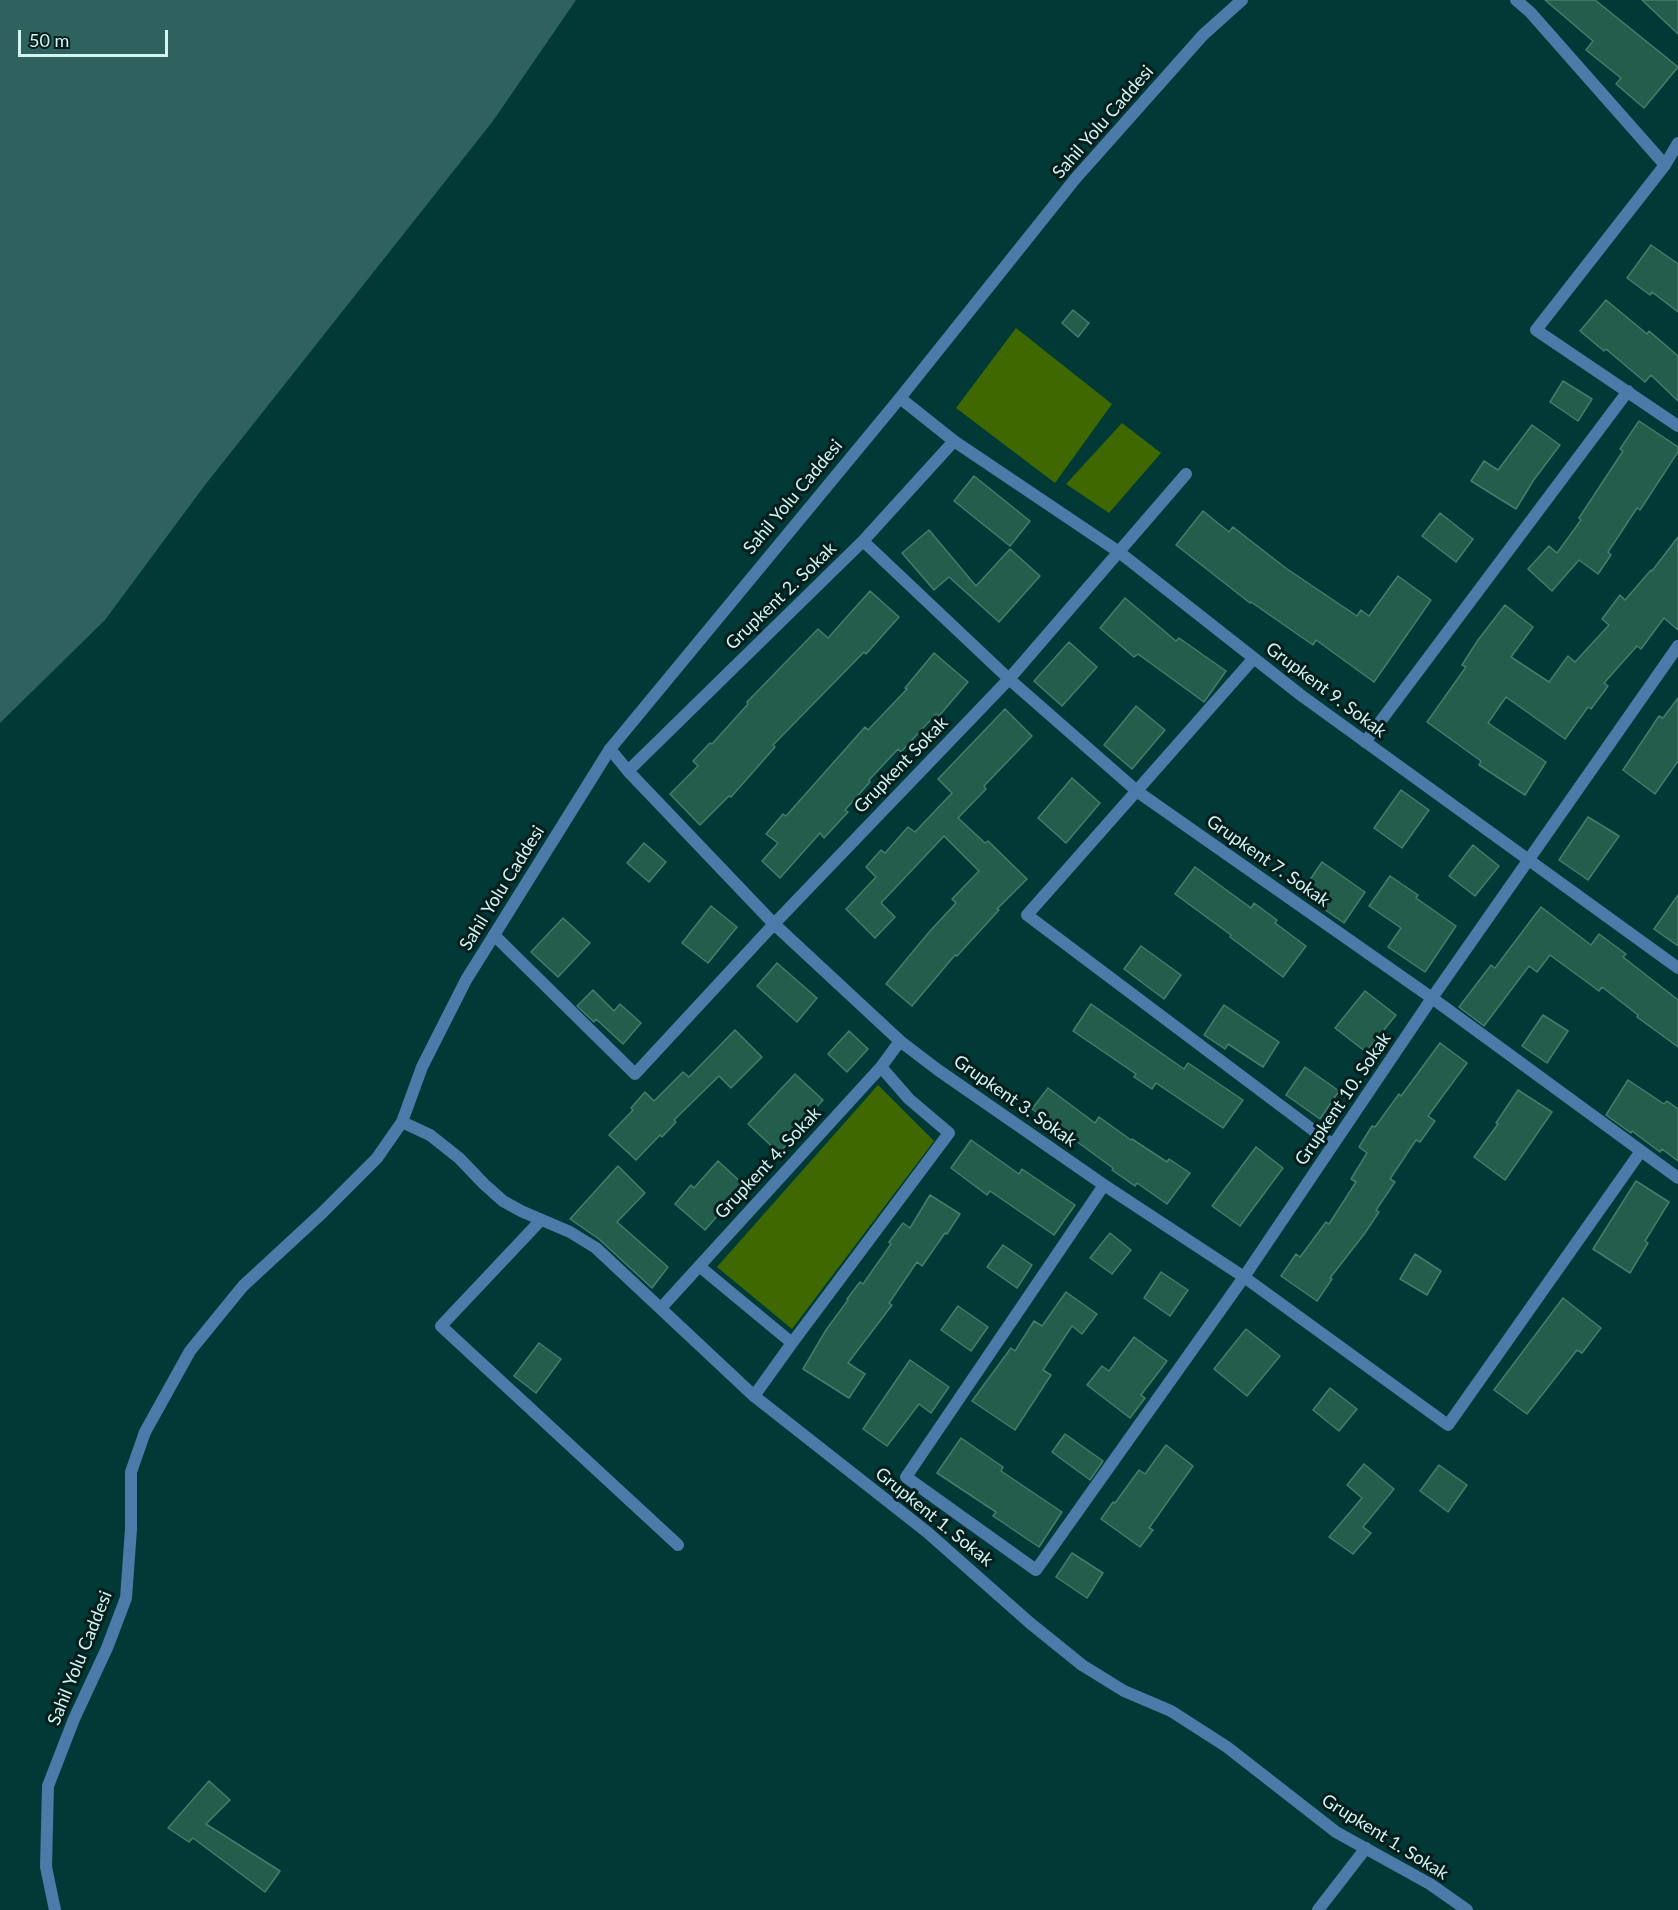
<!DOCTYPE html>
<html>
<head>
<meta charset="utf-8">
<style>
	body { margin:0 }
	#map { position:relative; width:1678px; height:1910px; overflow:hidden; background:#013937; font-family:Lato,sans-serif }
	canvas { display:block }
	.scale { position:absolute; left:18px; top:30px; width:150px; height:27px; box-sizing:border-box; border:3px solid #d4f4f1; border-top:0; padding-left:8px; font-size:18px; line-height:21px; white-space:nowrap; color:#d4f4f1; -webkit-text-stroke:4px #031e1c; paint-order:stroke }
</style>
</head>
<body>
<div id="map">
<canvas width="1678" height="1910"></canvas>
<div class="scale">50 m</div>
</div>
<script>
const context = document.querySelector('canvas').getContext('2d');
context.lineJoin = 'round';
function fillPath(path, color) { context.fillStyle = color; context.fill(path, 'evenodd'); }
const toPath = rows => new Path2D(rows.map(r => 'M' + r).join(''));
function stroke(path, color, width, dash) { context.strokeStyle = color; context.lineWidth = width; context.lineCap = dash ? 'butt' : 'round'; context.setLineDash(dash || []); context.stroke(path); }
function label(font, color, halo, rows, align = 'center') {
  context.font = font + ' Lato,sans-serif'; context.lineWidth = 6; context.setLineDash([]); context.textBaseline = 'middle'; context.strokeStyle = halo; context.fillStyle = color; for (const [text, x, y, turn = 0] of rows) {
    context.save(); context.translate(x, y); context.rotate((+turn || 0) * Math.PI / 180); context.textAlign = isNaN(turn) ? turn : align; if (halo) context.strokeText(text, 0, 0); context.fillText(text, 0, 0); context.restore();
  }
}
fillPath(toPath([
	[1016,328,1112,404,1055,483,956,408],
	[1122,423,1161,453,1109,513,1066,484],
	[878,1085,934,1141,792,1329,717,1267]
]), '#406800');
fillPath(toPath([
	[0,0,576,0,493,121,205,485,105,620,0,723]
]), '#2f625f');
const building = toPath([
	[1545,0,1595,0,1678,67,1644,108,1616,84,1621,78,1586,50,1593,41,1545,0],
	[1642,0,1678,0,1678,34,1642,0],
	[1651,245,1678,264,1678,312,1652,292,1650,295,1627,278,1651,245],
	[1606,300,1647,334,1649,331,1678,356,1678,401,1651,375,1645,382,1606,349,1604,351,1580,331,1606,300],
	[1073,310,1089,323,1078,337,1062,323,1073,310],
	[1563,381,1592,399,1578,421,1550,402,1563,381],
	[1639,421,1678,447,1678,452,1640,510,1637,508,1608,552,1611,555,1598,574,1579,560,1552,591,1528,569,1549,546,1557,553,1581,520,1579,518,1623,451,1620,449,1639,421],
	[1532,425,1560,445,1533,481,1516,509,1471,481,1484,461,1498,470,1532,425],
	[974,476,1030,521,1010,546,954,501,974,476],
	[1203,511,1229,532,1233,527,1287,569,1357,616,1361,610,1369,616,1398,576,1431,600,1374,682,1316,640,1313,645,1251,602,1250,603,1176,545,1203,511],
	[1440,513,1473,539,1456,562,1422,536,1440,513],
	[929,530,976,586,1010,549,1040,576,999,622,949,577,934,590,902,553,929,530],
	[1678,537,1678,630,1664,618,1641,649,1637,646,1604,683,1608,686,1591,709,1588,707,1565,739,1506,697,1488,723,1546,762,1525,795,1479,765,1481,761,1427,722,1466,667,1462,665,1478,640,1505,605,1533,627,1511,657,1549,682,1568,656,1575,662,1609,625,1602,619,1620,595,1625,600,1651,570,1652,571,1678,537],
	[870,591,899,617,866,654,864,652,773,745,775,747,731,797,729,796,700,825,670,794,698,766,693,761,710,743,712,744,748,704,747,702,818,629,828,638,870,591],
	[1125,598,1176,641,1179,638,1226,671,1204,702,1138,654,1134,657,1100,628,1125,598],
	[1069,642,1097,667,1062,706,1034,681,1069,642],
	[934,653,968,682,939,716,936,714,901,752,898,749,869,780,870,782,845,810,848,812,824,838,820,833,780,878,762,861,778,843,766,834,783,814,786,816,865,727,868,730,907,689,905,688,934,653],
	[1678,698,1678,761,1655,794,1623,770,1659,716,1663,718,1678,698],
	[1136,706,1165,730,1132,769,1104,745,1136,706],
	[1005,709,1032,736,984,786,986,789,958,818,985,843,988,841,1027,879,997,909,999,910,957,956,955,955,912,1006,886,984,930,931,956,903,952,899,979,871,944,836,881,903,895,917,875,938,846,909,876,877,866,867,881,850,885,853,908,827,915,832,952,793,938,779,1005,709],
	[1072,778,1100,803,1066,843,1038,818,1072,778],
	[1401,790,1429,810,1402,848,1374,828,1401,790],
	[1588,817,1619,836,1588,880,1559,860,1588,817],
	[644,843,666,862,649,882,627,863,644,843],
	[1473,845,1499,866,1475,896,1449,876,1473,845],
	[1322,862,1365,892,1344,923,1301,893,1322,862],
	[1195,867,1251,908,1254,903,1277,920,1275,923,1306,946,1283,977,1230,937,1231,935,1175,894,1195,867],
	[1390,876,1418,895,1416,898,1456,926,1425,972,1388,947,1401,928,1369,906,1390,876],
	[1678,895,1678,946,1654,929,1678,895],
	[711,906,737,927,708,963,682,943,711,906],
	[1541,907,1591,945,1599,934,1626,954,1623,957,1678,1000,1678,1047,1637,1017,1638,1015,1602,987,1599,991,1550,955,1537,972,1529,966,1484,1026,1459,1007,1491,965,1495,968,1541,907],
	[563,918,590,943,558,977,531,952,563,918],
	[1141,946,1181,975,1164,999,1124,969,1141,946],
	[777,963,817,998,797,1022,757,986,777,963],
	[593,990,614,1011,620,1004,641,1023,623,1044,596,1019,594,1022,577,1006,593,990],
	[1365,991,1396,1015,1366,1052,1335,1028,1365,991],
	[1091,1004,1184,1069,1188,1063,1243,1100,1223,1128,1156,1083,1152,1089,1134,1077,1136,1074,1073,1031,1091,1004],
	[1224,1005,1279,1042,1263,1067,1228,1044,1225,1049,1204,1035,1224,1005],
	[1543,1015,1568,1031,1547,1063,1522,1046,1543,1015],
	[735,1030,762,1057,731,1088,719,1076,674,1120,676,1122,662,1137,660,1135,636,1160,609,1135,633,1110,631,1108,645,1092,654,1101,683,1072,689,1077,735,1030],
	[849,1031,868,1049,847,1072,828,1054,849,1031],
	[1440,1043,1467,1063,1428,1116,1435,1121,1420,1142,1416,1140,1390,1179,1395,1182,1376,1210,1379,1212,1365,1233,1330,1278,1332,1279,1317,1301,1281,1276,1296,1254,1300,1257,1326,1222,1329,1224,1356,1182,1351,1179,1367,1153,1359,1147,1372,1126,1375,1127,1399,1094,1401,1096,1440,1043],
	[1305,1067,1339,1091,1320,1119,1286,1095,1305,1067],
	[795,1074,823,1100,797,1129,799,1131,779,1153,748,1124,795,1074],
	[1628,1080,1664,1104,1667,1101,1678,1109,1678,1161,1662,1149,1660,1152,1632,1131,1631,1133,1606,1115,1628,1080],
	[1048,1088,1095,1123,1099,1117,1131,1140,1132,1139,1167,1162,1169,1159,1190,1173,1167,1204,1137,1183,1135,1186,1112,1170,1113,1168,1032,1109,1048,1088],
	[1518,1090,1552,1112,1505,1180,1474,1157,1498,1124,1496,1123,1518,1090],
	[971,1140,1019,1174,1022,1169,1075,1205,1054,1235,990,1191,987,1195,951,1168,971,1140],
	[1256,1147,1283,1168,1240,1226,1212,1206,1256,1147],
	[718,1161,744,1185,705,1230,675,1204,691,1185,694,1188,718,1161],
	[618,1166,645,1193,617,1222,668,1267,652,1288,599,1239,570,1219,618,1166],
	[1636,1181,1669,1202,1645,1241,1648,1243,1630,1273,1593,1249,1636,1181],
	[930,1195,960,1214,947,1234,945,1233,922,1266,917,1262,889,1303,892,1305,848,1363,865,1374,849,1398,803,1369,826,1330,848,1300,847,1299,860,1282,863,1284,891,1244,889,1242,903,1223,910,1228,930,1195],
	[1110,1233,1131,1250,1112,1274,1090,1258,1110,1233],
	[1003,1245,1032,1265,1017,1288,987,1267,1003,1245],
	[1415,1254,1441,1271,1427,1295,1400,1279,1415,1254],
	[1161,1272,1188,1290,1170,1316,1144,1298,1161,1272],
	[1066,1292,1097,1314,1082,1334,1072,1326,1043,1370,1051,1375,1015,1430,972,1401,1011,1348,1015,1351,1034,1321,1042,1326,1066,1292],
	[1563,1298,1601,1328,1582,1353,1577,1350,1527,1414,1494,1390,1563,1298],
	[958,1306,988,1327,971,1351,941,1330,958,1306],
	[1246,1329,1280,1356,1247,1396,1214,1369,1246,1329],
	[1134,1337,1167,1361,1141,1395,1145,1398,1130,1418,1087,1385,1102,1366,1109,1371,1134,1337],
	[539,1343,561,1359,536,1393,514,1376,539,1343],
	[910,1360,949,1387,931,1413,919,1404,887,1446,863,1429,910,1360],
	[1330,1388,1357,1409,1339,1431,1313,1410,1330,1388],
	[1065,1434,1103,1461,1090,1480,1052,1452,1065,1434],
	[961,1438,1003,1467,1001,1471,1062,1512,1039,1547,993,1516,996,1512,937,1473,961,1438],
	[1166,1445,1193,1466,1149,1528,1153,1530,1140,1547,1101,1519,1113,1502,1115,1503,1139,1470,1145,1474,1166,1445],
	[1364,1464,1394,1489,1363,1527,1371,1533,1353,1554,1329,1537,1362,1498,1347,1485,1364,1464],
	[1439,1465,1467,1485,1448,1512,1420,1491,1439,1465],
	[1072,1553,1103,1573,1087,1598,1056,1577,1072,1553],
	[209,1781,230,1800,206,1824,280,1871,265,1892,193,1838,189,1842,168,1828,209,1781]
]);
fillPath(building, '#235d4c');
stroke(building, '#457d6b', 1.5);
stroke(toPath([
	[1516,0,1530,12,1665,165,1678,143],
	[1665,165,1536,330,1678,426],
	[900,398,954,441,1119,552,1302,696,1678,968],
	[863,541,1009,679,1138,792,1432,998,1678,1178],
	[1254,658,1027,915,1333,1145],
	[1365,742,1628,391],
	[610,749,628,771,774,924,900,1041,938,1070,1104,1185,1244,1277,1448,1425,1641,1151],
	[628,771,863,541,954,441],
	[494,935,635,1074,774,924,1009,679,1186,474],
	[1104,1185,906,1477,1036,1570,1244,1277,1432,998,1678,646],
	[541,1220,441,1326,678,1545],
	[699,1266,792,1343,949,1133,909,1099,881,1067],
	[661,1308,881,1067,900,1041],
	[754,1396,792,1343],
	[1318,1910,1366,1848]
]), '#4c7aa9', 12);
stroke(toPath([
	[402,1122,430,1135,459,1158,484,1184,503,1201,521,1211,570,1232,596,1248,754,1396,927,1532,1030,1623,1082,1665,1124,1691,1171,1711,1227,1747,1336,1832,1430,1884,1467,1910],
	[55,1910,46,1867,48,1786,74,1719,107,1648,126,1598,131,1529,131,1472,145,1432,190,1351,243,1286,322,1213,377,1158,402,1122,422,1067,466,980,610,749,900,398,1075,179,1203,35,1242,0]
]), '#4c7aa9', 12);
label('18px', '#d4f4f1', '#031e1c', [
	["Sahil Yolu Caddesi",1103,122,-49],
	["Sahil Yolu Caddesi",793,497,-50],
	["Grupkent 2. Sokak",781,596,-44],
	["Grupkent 9. Sokak",1326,690,37],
	["Grupkent Sokak",901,765,-46],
	["Grupkent 7. Sokak",1268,861,35],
	["Sahil Yolu Caddesi",502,888,-58],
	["Grupkent 10. Sokak",1343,1099,-56],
	["Grupkent 3. Sokak",1015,1101,35],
	["Grupkent 4. Sokak",768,1163,-47],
	["Grupkent 1. Sokak",934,1517,39],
	["Sahil Yolu Caddesi",80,1658,-68],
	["Grupkent 1. Sokak",1385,1837,32]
]);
</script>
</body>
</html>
